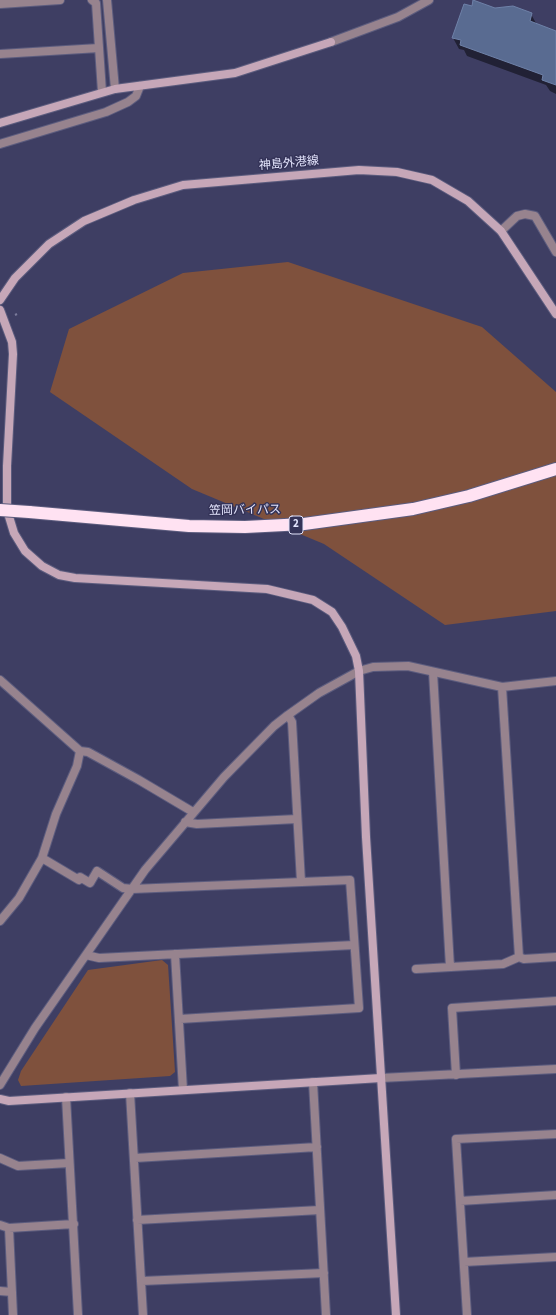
<!DOCTYPE html>
<html>
<head>
<meta charset="utf-8">
<style>
	body { margin:0 }
	canvas { display:block; background:#3e3e63 }
</style>
</head>
<body>
<canvas width="556" height="1315"></canvas>
<script>
const context = document.querySelector('canvas').getContext('2d');
context.lineJoin = 'round';
function fillPath(path, color) { context.fillStyle = color; context.fill(path, 'evenodd'); }
const toPath = rows => new Path2D(rows.map(r => 'M' + r).join(''));
function stroke(path, color, width, dash) { context.strokeStyle = color; context.lineWidth = width; context.lineCap = dash ? 'butt' : 'round'; context.setLineDash(dash || []); context.stroke(path); }
function label(font, color, halo, rows, align = 'center') {
  context.font = font + ' "Source Sans 3","Noto Sans JP",sans-serif'; context.lineWidth = 3; context.setLineDash([]); context.textBaseline = 'middle'; context.strokeStyle = halo; context.fillStyle = color; for (const [text, x, y, turn = 0] of rows) {
    context.save(); context.translate(x, y); context.rotate((+turn || 0) * Math.PI / 180); context.textAlign = isNaN(turn) ? turn : align; if (halo) context.strokeText(text, 0, 0); context.fillText(text, 0, 0); context.restore();
  }
}
fillPath(toPath([
	[288,262,482,327,556,392,556,611,445,625,324,544,192,489,50,392,69,329,183,273],
	[162,960,168,965,175,1072,170,1076,21,1086,18,1080,21,1071,88,970]
]), '#7f513d');
fillPath(toPath([
	[494,9,531,14,537,25,556,32,556,94,550,91,546,85,467,56,464,50,459,49,453,38]
]), '#0007');
const building = toPath([
	[473,0,495,8,513,6,532,13,530,21,556,31,556,85,542,80,543,75,460,45,461,40,452,38,464,4,472,6,473,0]
]);
fillPath(building, '#596b91');
stroke(building, '#6e81a8', 1);
const street = toPath([
	[92,0,96,3,102,92],
	[107,0,115,89],
	[0,4,60,0],
	[331,42,398,17,429,0],
	[0,54,99,48],
	[0,144,106,112,128,102,136,96,140,86],
	[501,231,517,216,525,214,535,216,556,252],
	[433,672,450,967],
	[0,680,80,751,88,752,139,780,193,812],
	[502,687,519,957],
	[288,715,292,722,301,882],
	[185,822,197,824,297,819],
	[42,858,79,880,80,877,90,883,97,871,123,888,132,889,350,880,359,1008,180,1019],
	[0,921,19,898,42,858,56,814,77,766,80,751],
	[175,954,183,1090],
	[86,955,99,958,354,945],
	[416,969,503,964,519,957,524,959,556,957],
	[456,1075,452,1008,556,1001],
	[381,1078,556,1069],
	[313,1082,326,1315],
	[0,1085,35,1028,145,870,224,777,274,726,288,715,319,693,359,671,373,667,408,666,502,687,556,681],
	[130,1093,143,1315],
	[66,1097,78,1315],
	[0,1158,18,1166,69,1163],
	[135,1158,317,1147],
	[460,1201,556,1195],
	[137,1220,320,1210],
	[0,1225,9,1228,74,1224],
	[9,1228,13,1315],
	[464,1262,556,1257],
	[142,1281,324,1273],
	[0,1291,12,1292],
	[467,1315,456,1139,556,1134]
]);
const secondary = toPath([
	[0,123,115,89,235,73,331,42],
	[0,300,15,278,49,244,84,221,134,200,183,185,359,170,397,172,432,180,468,201,501,231,556,314],
	[0,310,12,342,13,354,7,466,7,510,14,533,25,551,42,566,59,575,75,578,267,589,313,600,332,612,342,627,356,656,359,671,366,837,396,1315],
	[0,1099,9,1101,381,1078]
]);
const highway = toPath([
	[29,512,189,526,245,527,304,524,413,509,469,496,556,469]
]);
stroke(street, '#5c5c7e', 10);
stroke(secondary, '#5c5c7e', 10);
stroke(highway, '#5c5c7e', 14);
stroke(toPath([
	[15,315,17,314]
]), '#7b7b9b', 2, [3, 3]);
stroke(street, '#97838e', 8);
stroke(secondary, '#c6a7b8', 8);
stroke(highway, '#ffe2f2', 12);
const highwayBridge = toPath([
	[0,510,29,512]
]);
stroke(highwayBridge, '#5c5c7e', 14, []);
stroke(highwayBridge, '#ffe2f2', 12);
for (const [x, y, w] of [
	[296,525,14]
]) { const box = new Path2D(); box.roundRect(x - w / 2, y - 9, w, 18, 3); context.fillStyle = '#343358'; context.fill(box); stroke(box, '#e2e3fb', 1); }
label('bold 11px', '#e2e3fb', null, [
	["2",296,525]
]);
label('12px', '#e2e3fb', '#343358', [
	["神島外港線",289,164,-5],
	["笠岡バイパス",245,511,-1]
]);
</script>
</body>
</html>
